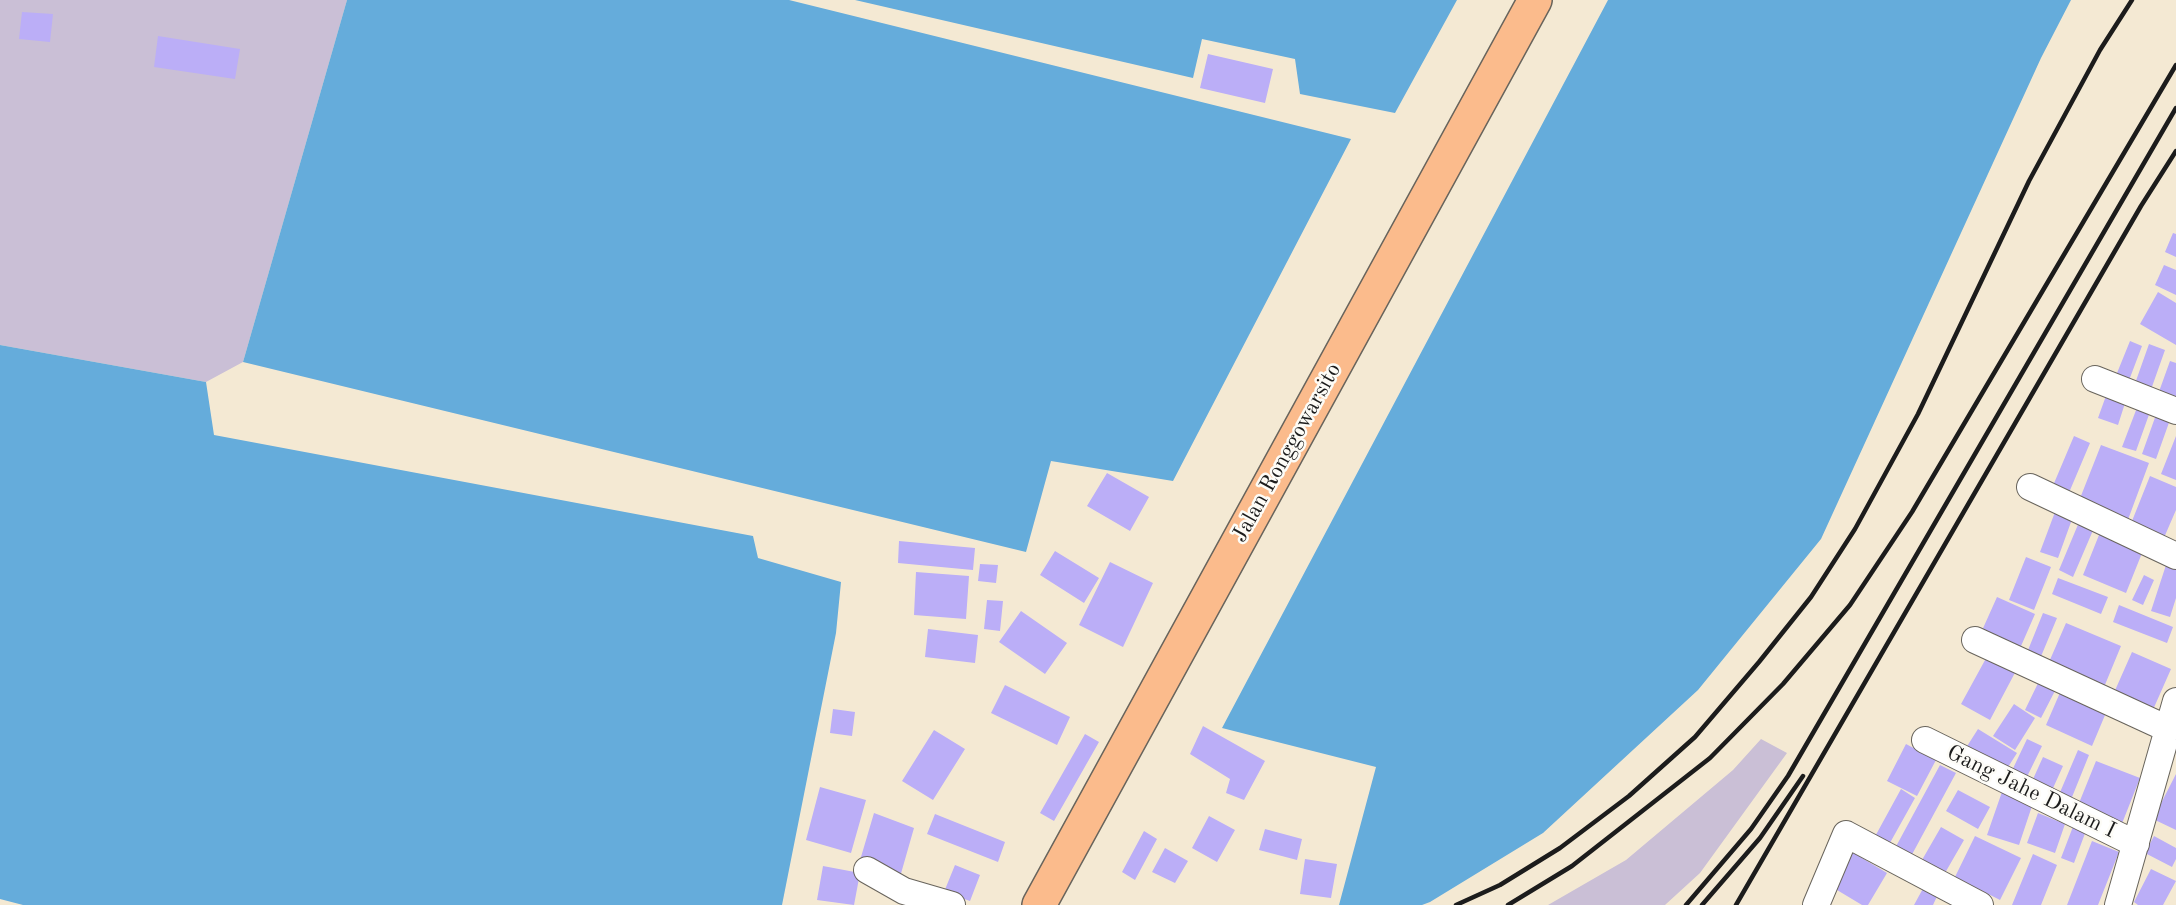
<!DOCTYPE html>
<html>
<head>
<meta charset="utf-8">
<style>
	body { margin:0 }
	canvas { display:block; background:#f4e9d3 }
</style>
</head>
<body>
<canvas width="2176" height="905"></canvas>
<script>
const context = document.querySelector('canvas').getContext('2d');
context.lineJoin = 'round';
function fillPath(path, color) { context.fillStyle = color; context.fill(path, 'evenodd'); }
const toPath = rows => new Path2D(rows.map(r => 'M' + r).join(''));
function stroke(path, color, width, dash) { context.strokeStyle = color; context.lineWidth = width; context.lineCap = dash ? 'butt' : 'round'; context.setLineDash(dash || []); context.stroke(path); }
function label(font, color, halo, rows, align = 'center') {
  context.font = font + ' "Old Standard TT",serif'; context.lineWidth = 5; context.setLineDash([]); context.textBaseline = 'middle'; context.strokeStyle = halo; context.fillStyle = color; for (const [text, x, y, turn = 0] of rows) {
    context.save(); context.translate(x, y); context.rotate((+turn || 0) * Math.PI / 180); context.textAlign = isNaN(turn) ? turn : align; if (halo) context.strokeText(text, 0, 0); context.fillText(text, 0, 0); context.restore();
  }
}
fillPath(toPath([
	[0,0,347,0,243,362,206,382,0,345],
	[1761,739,1787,753,1700,873,1665,905,1548,905,1626,860,1733,770]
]), '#cabfd6');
fillPath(toPath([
	[347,0,789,0,1351,139,1173,481,1051,461,1026,552,243,362],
	[855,0,1457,0,1395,113,1300,94,1295,59,1202,39,1193,78],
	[1608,0,2071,0,2041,58,1821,539,1698,690,1543,833,1430,902,1422,905,1339,905,1376,767,1222,728],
	[0,345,206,382,214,435,753,536,758,558,841,582,836,633,782,905,23,905,0,899]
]), '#65acdb');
fillPath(toPath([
	[22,12,53,14,50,42,19,39],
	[158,36,240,49,235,79,154,67],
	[1208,54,1273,69,1265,103,1200,88],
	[2173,233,2176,234,2176,257,2165,252],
	[2164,265,2176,270,2176,295,2155,285],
	[2158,292,2176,303,2176,345,2140,324],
	[2130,341,2142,346,2128,383,2115,378],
	[2149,344,2165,350,2148,398,2132,392],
	[2170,361,2176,363,2176,398,2156,400],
	[2107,393,2126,400,2118,425,2098,418],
	[2138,405,2151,409,2136,451,2122,447],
	[2157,412,2171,417,2156,459,2142,454],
	[2074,436,2090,443,2068,495,2052,488],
	[2176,436,2176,480,2161,474],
	[2101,445,2149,463,2126,525,2077,506],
	[1107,473,1149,497,1130,531,1087,506],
	[2150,476,2176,487,2176,510,2163,540,2130,526],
	[2058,504,2075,511,2058,558,2040,552],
	[2082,515,2097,521,2073,577,2059,570],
	[2101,530,2144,548,2126,593,2083,575],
	[899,541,975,548,973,570,898,563],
	[1055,551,1099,578,1084,603,1040,575],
	[2026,557,2051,567,2034,610,2009,600],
	[1110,562,1153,583,1123,647,1079,625],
	[980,564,998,565,996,583,978,581],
	[2166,565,2176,569,2176,598,2170,617,2151,611],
	[916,572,969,576,966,619,914,615],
	[2144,575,2154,580,2143,605,2132,600],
	[2058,578,2108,597,2101,614,2052,594],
	[1997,597,2035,614,2018,653,1980,635],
	[987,600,1003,601,1000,631,984,629],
	[2119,605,2173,627,2167,643,2113,622],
	[1021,611,1067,643,1045,674,999,642],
	[2043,613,2057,618,2037,666,2024,660],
	[2066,623,2121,646,2102,692,2046,669],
	[928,629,978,635,975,663,925,657],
	[1990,651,2018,667,1990,720,1961,704],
	[2132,652,2171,669,2152,712,2113,695],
	[2041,677,2058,685,2041,718,2025,710],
	[1005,685,1070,717,1057,745,991,713],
	[2062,688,2108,708,2092,746,2046,725],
	[2014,704,2035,718,2015,750,1993,736],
	[833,709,855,712,852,736,830,733],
	[1203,726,1265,761,1244,800,1226,793,1230,779,1190,754],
	[1978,729,2017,753,2003,775,1964,751],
	[934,730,965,749,933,800,902,781],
	[1085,734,1099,742,1054,821,1040,813],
	[2027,739,2042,746,2022,787,2008,779],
	[1906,744,1936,760,1917,796,1887,781],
	[2078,750,2089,755,2070,802,2058,797],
	[2043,757,2063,766,2049,797,2029,788],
	[2096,761,2140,778,2121,826,2077,808],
	[1940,765,1956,773,1909,860,1893,852],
	[2176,774,2176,830,2153,819],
	[820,787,866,800,851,853,806,840],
	[1901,789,1915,798,1886,850,1872,842],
	[2003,789,2034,800,2019,845,1987,835],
	[1958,790,1990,807,1978,829,1946,811],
	[874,813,914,828,898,884,861,857],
	[2038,813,2065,824,2055,853,2027,843],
	[935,814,1005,842,998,862,927,834],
	[1209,816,1235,830,1217,862,1192,848],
	[2074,824,2087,828,2074,863,2061,858],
	[1941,827,1964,840,1945,873,1922,860],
	[1265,829,1302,839,1297,860,1259,850],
	[1144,831,1157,839,1135,880,1122,872],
	[1975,836,2021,858,2000,900,1955,877],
	[2154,836,2176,848,2176,859,2172,867,2145,853],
	[2092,841,2119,852,2098,905,2067,905],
	[1165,848,1188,861,1175,883,1152,872],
	[1852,852,1887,873,1868,905,1862,905,1832,887],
	[2033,854,2057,865,2041,905,2012,905],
	[1305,859,1337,864,1331,898,1300,894],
	[955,865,980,875,970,901,944,892],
	[823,866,860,873,854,905,817,900],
	[2151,869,2176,881,2163,905,2138,905,2134,902],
	[1926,883,1940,890,1933,905,1914,905]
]), '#bbaef7');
const street = toPath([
	[2095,379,2176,411],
	[2030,487,2176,556],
	[1975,640,2168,729],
	[1925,740,2136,844],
	[867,870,904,891,952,905],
	[1816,905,1846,834,1980,905],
	[2118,905,2176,701]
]);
const primary = toPath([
	[1039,905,1535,0]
]);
stroke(street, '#68645c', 28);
stroke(primary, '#68645c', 36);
stroke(street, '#fff', 26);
stroke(primary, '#fbbb8c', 33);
stroke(toPath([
	[1456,905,1500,885,1560,848,1629,796,1695,737,1759,662,1811,597,1855,529,1918,414,2029,181,2100,50,2132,0],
	[1508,905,1572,866,1710,758,1783,684,1850,605,1912,512,2176,65],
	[1686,905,1751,829,1788,776,2176,108],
	[1702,905,1760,838,1803,776],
	[1736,905,2141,206,2176,151]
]), '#1c1c1c', 4.5);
label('22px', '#1c1c1c', '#fdfcf7', [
	["Jalan Ronggowarsito",1287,453,-61],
	["Gang Jahe Dalam I",2031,792,26]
]);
</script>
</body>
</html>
